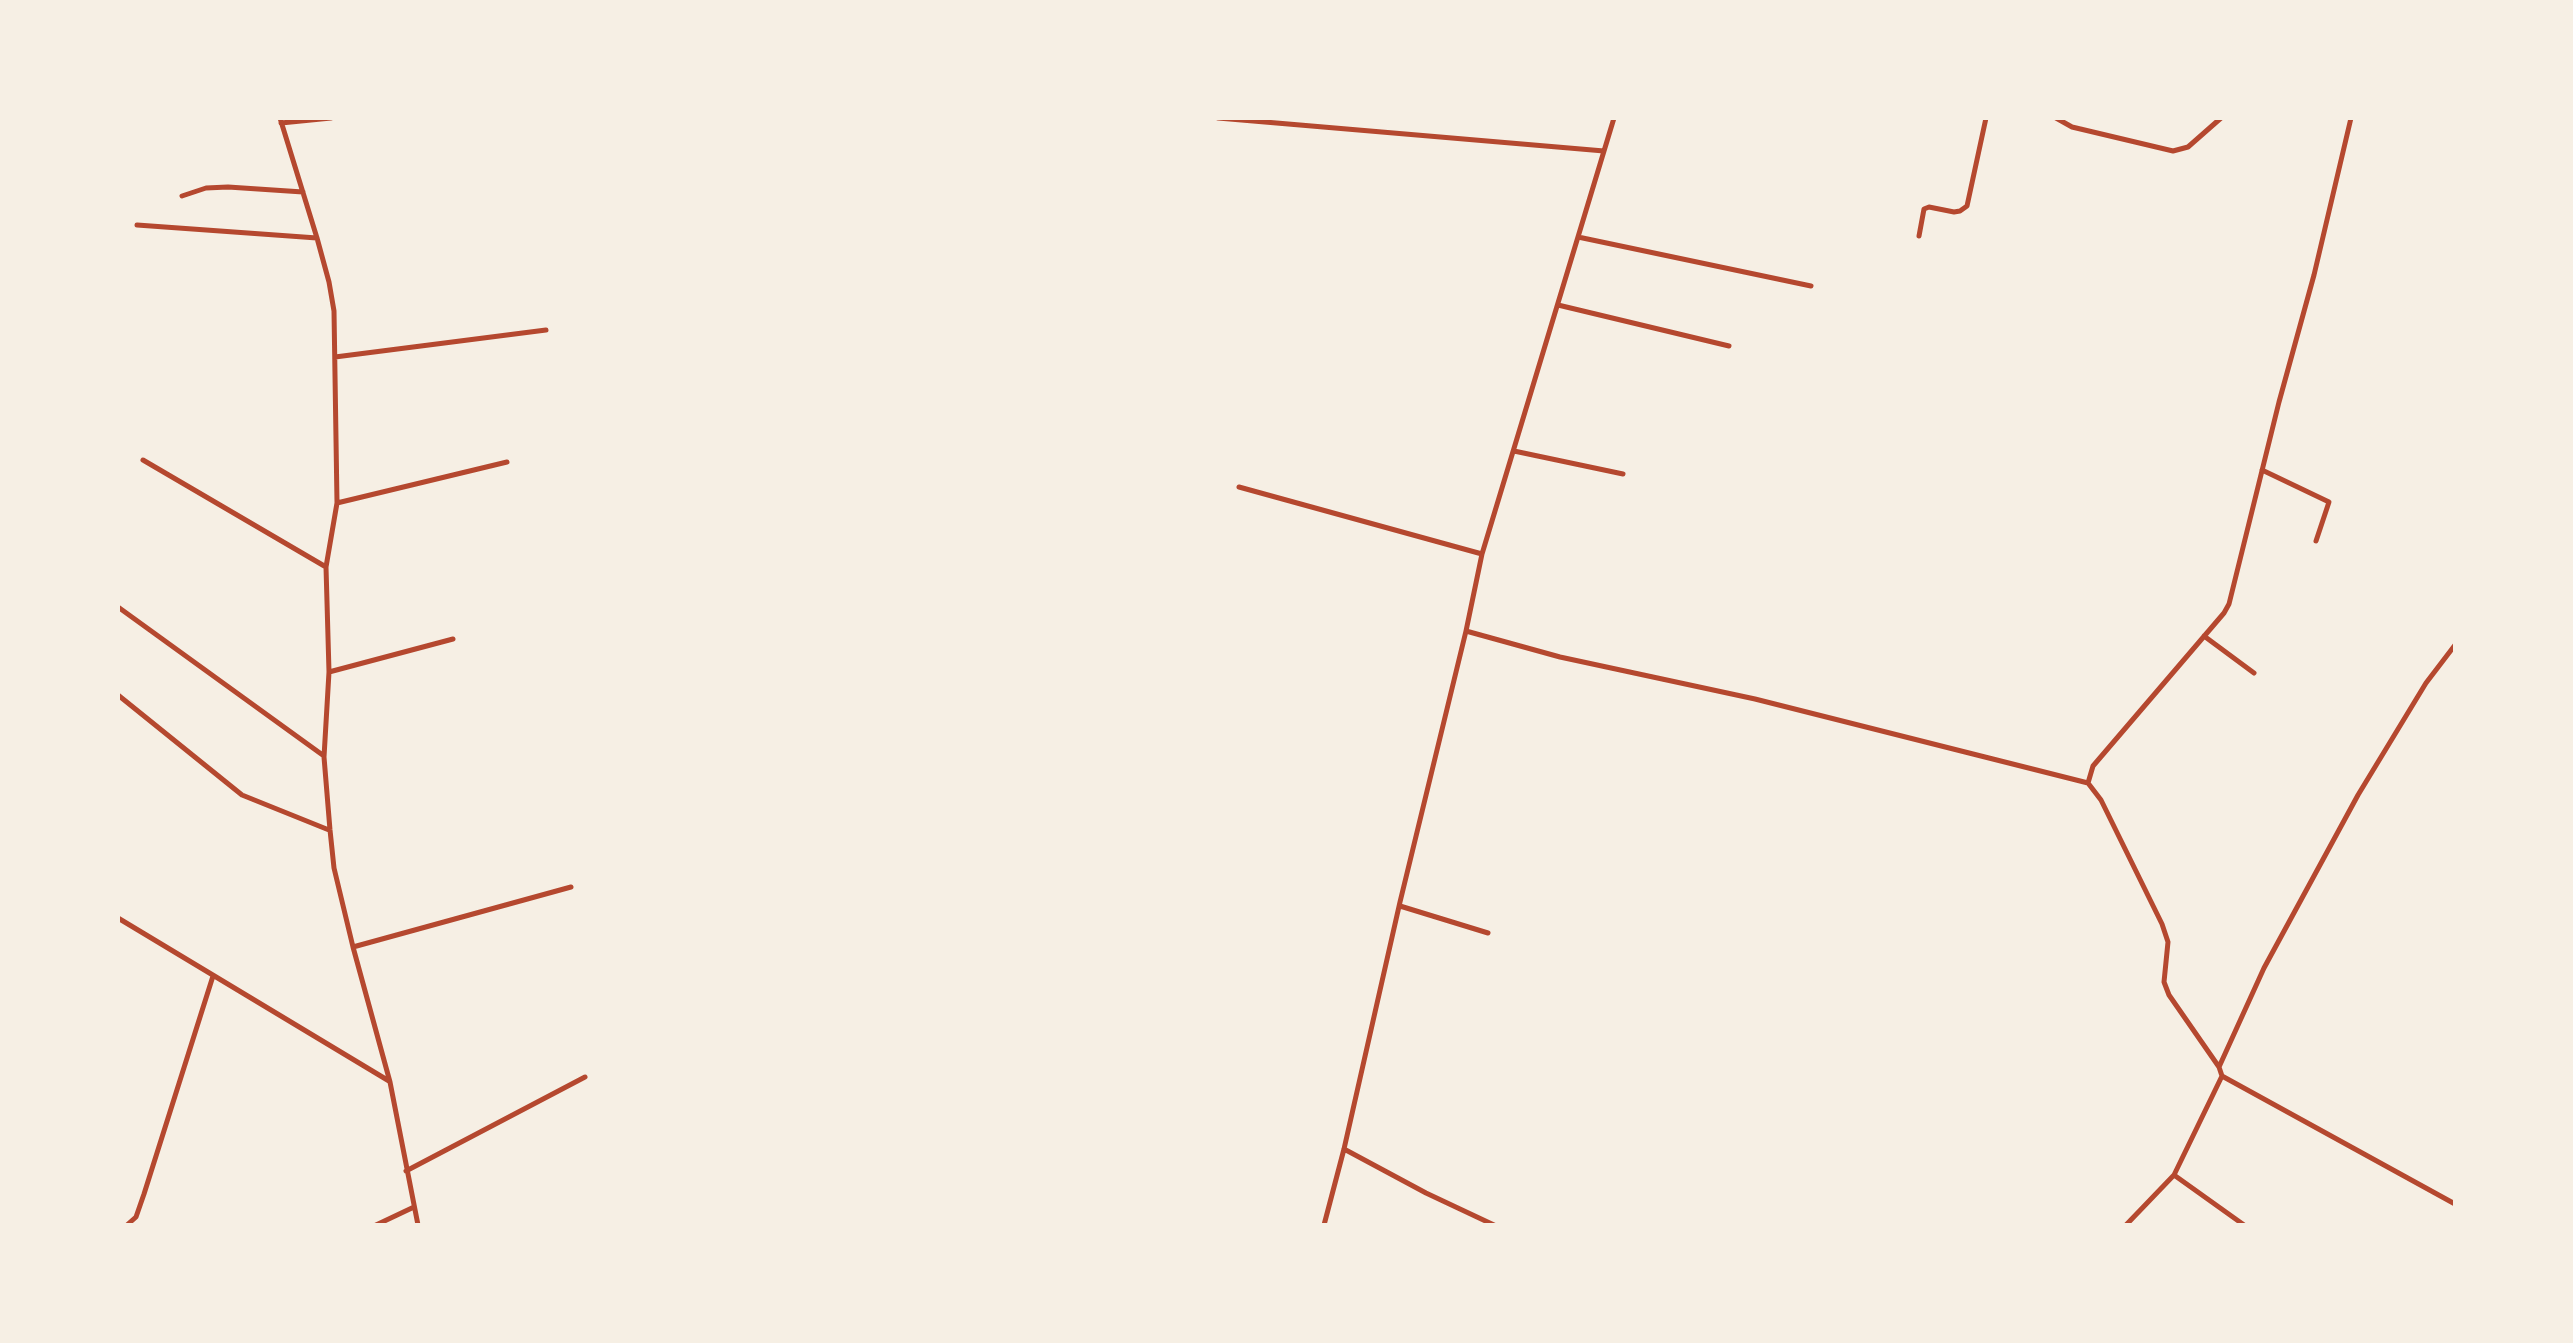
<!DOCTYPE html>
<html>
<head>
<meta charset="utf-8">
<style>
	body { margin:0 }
	#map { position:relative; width:2573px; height:1343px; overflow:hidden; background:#f6efe4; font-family:Lato,sans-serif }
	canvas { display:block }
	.frame { position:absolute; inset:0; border:120px solid #f6efe4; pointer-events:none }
</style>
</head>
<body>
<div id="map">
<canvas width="2573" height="1343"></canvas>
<div class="frame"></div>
</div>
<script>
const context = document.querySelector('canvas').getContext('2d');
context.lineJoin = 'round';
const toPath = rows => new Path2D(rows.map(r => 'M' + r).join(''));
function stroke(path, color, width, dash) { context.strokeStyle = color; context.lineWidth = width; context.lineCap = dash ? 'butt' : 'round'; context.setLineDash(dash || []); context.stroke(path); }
stroke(toPath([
	[280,118,317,238,329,282,334,311,337,503,326,567,329,672,324,757,330,830,334,868,353,947,390,1082,418,1225],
	[1218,118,1604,151],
	[2056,118,2072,127,2173,151,2188,147,2221,118],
	[281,123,331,118],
	[182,196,206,188,228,187,303,192],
	[137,225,317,238],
	[1919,236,1924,209,1929,207,1954,212,1960,211,1967,206,1986,118],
	[1578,237,1811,286],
	[1558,305,1729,346],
	[335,357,546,330],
	[1514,451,1623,474],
	[143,460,326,567],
	[2262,470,2329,502,2316,541],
	[1239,487,1482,554],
	[337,503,507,462],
	[118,607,324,756],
	[1466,631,1560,657,1755,699,2088,783],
	[2204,636,2254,673],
	[329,672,453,639],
	[118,695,242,795,329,830],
	[1400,906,1488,933],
	[118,918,389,1081],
	[353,947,571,887],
	[2219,1067,2169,995,2164,982,2168,942,2162,924,2101,800,2088,783,2093,766,2224,613,2229,604,2279,402,2314,275,2351,118],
	[2222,1076,2455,1204],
	[1344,1149,1426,1193,1494,1225],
	[406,1171,585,1077],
	[2174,1175,2244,1225],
	[127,1225,136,1217,144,1194,213,976],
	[376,1225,414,1207],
	[1324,1225,1344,1149,1400,902,1466,631,1482,554,1614,118],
	[2126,1225,2174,1175,2222,1076,2219,1067,2264,968,2358,795,2426,683,2455,645]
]), '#b5482f', 5);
</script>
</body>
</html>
